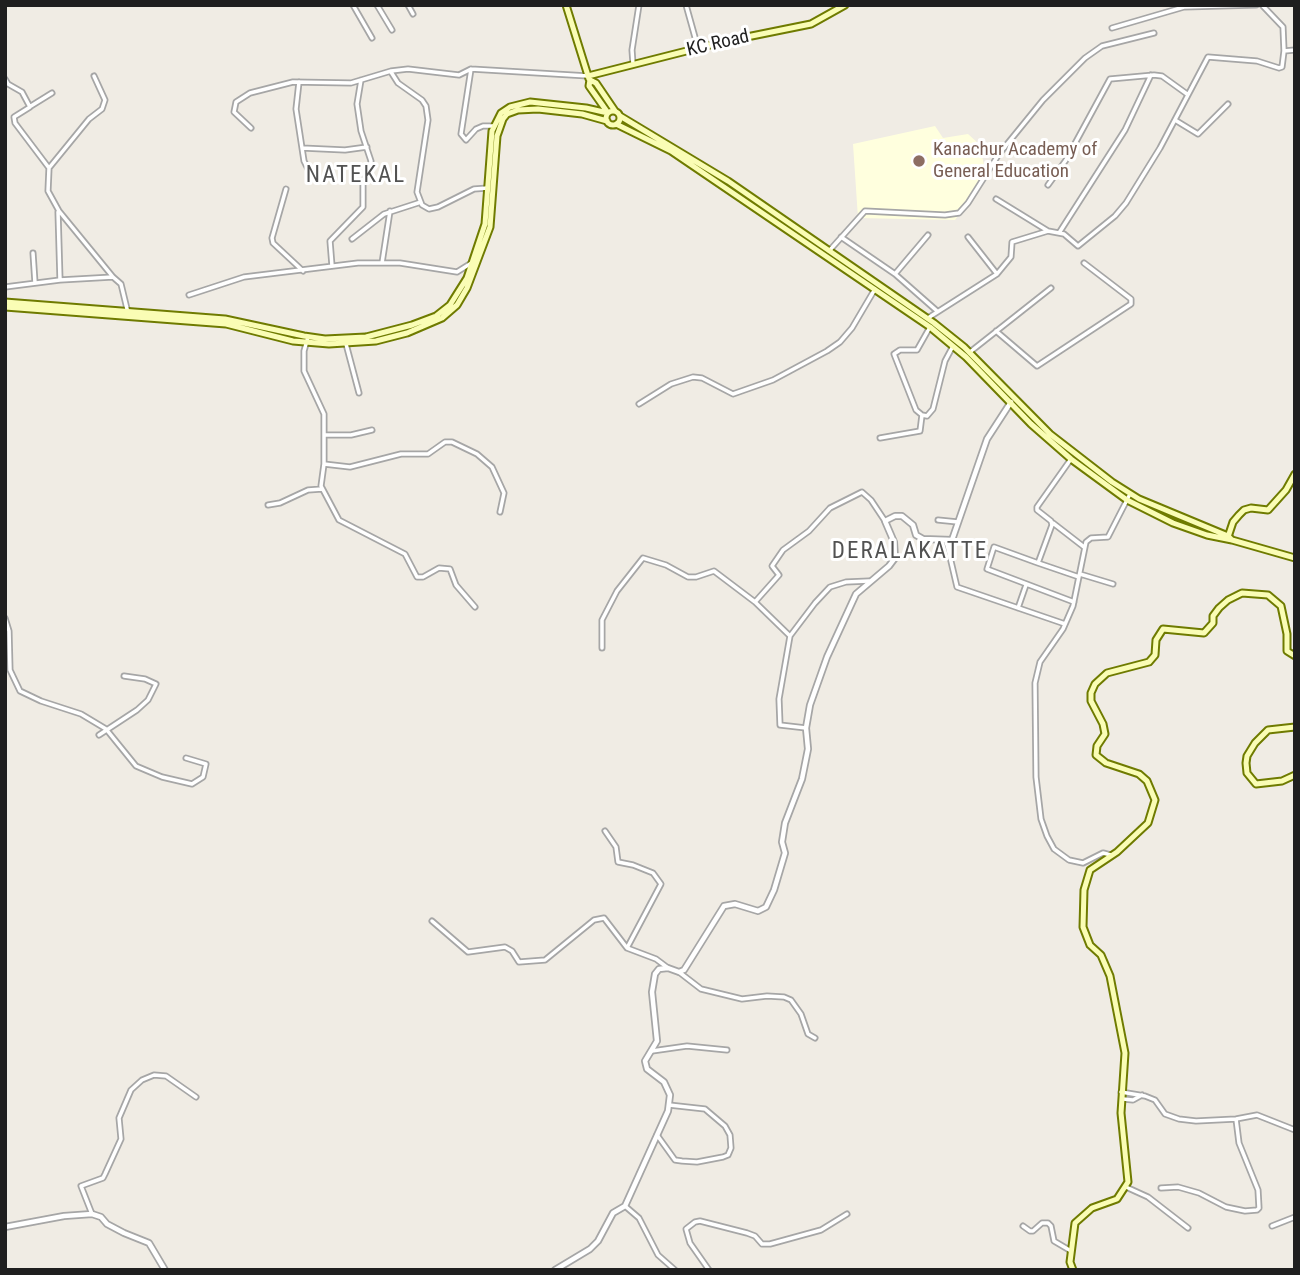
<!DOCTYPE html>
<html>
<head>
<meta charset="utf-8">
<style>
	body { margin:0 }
	#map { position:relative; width:1300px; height:1275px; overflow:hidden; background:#f0ece4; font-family:"Roboto Condensed",sans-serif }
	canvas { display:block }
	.frame { position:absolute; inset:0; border:7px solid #1f1f1f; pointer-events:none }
</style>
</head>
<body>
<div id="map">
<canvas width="1300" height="1275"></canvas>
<div class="frame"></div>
</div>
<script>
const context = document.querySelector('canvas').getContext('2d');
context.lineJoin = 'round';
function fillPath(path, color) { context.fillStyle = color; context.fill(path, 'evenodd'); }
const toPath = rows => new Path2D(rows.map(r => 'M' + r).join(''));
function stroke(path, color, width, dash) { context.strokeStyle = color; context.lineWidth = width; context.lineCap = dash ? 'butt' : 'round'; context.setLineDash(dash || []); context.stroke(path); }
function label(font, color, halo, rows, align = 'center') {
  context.font = font + ' "Roboto Condensed",sans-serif'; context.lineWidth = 6; context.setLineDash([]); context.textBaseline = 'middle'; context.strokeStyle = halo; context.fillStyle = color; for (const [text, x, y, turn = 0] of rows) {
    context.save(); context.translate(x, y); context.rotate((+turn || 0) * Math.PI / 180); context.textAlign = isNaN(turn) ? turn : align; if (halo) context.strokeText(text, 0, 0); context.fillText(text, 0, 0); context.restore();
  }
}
fillPath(toPath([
	[935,126,943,138,968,134,979,144,987,177,955,220,858,218,853,144]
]), '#ffffde');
const minor = toPath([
	[353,5,372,38],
	[377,5,392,30],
	[408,5,413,14],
	[686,5,698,48],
	[1112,28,1184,7,1256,5],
	[1284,51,1295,50],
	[633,64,632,50,639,5],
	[471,69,461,134,466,140,476,129,483,126,493,126],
	[391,72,398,83,422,100,426,106,428,120,417,192,422,205,429,209,438,207,474,189,488,188],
	[94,76,105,100,102,109,89,119,49,168,48,191,59,211,113,277,121,284,128,313],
	[5,79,8,84,22,92,30,107,14,117,15,123,49,168],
	[299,82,296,109,304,161,311,175],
	[31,106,52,93],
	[1175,120,1198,134,1228,104],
	[251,128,234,112,236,102,250,93,293,82,351,83,391,71,408,69,459,75,471,69,588,76],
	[302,148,345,150,367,147],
	[1048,185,1066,160,1110,79,1154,75,1162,76,1187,94],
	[286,189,272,238,273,243,303,271],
	[996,199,1048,231],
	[58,212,60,280],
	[1059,233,1125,130,1151,75],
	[841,237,895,274,928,235],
	[968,237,997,274],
	[352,239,384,214,421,202],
	[829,251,865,211,945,215,959,213,968,203,999,154,1043,100,1085,58,1102,46,1154,33],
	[33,253,35,283],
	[382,263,390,211],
	[332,266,330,241,363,207,363,183,370,168,371,161,361,131,357,104,361,80],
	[895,274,937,311],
	[5,287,60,280,113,277],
	[189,295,244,277,358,263,400,263,457,272,473,262],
	[928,318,997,274,1011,257,1012,242,1048,231,1064,234,1078,246,1115,216,1126,203,1160,148,1208,57,1257,61,1279,68,1282,67,1284,51,1283,27,1262,5],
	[930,327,917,350,900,350,894,354,916,410,922,415,927,416,933,409,945,361,953,346],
	[996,331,1037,366,1131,304,1131,299,1084,263],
	[308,337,304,351,304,371,324,414,324,464,321,486,339,520,405,554,417,577,423,577,439,568,450,569,456,585,475,607],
	[346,344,359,393],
	[970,352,1051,288],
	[639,404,671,384,693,377,702,378,733,394,773,380,827,351,840,342,852,328,875,289],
	[324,435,351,435,372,430],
	[880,438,920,431,922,415],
	[1071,459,1037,507,1037,510,1051,521,1052,525,1038,563,994,547,987,569,1074,602],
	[324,464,350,467,401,454,428,454,445,442,452,442,477,454,492,467,504,493,500,512],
	[268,505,280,503,308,490,322,489],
	[938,520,958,522],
	[1053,523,1084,547],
	[946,540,957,587,1065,624],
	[1038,563,1079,577],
	[1080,574,1113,584],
	[755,602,779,575,772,566,783,550,809,531,830,508,862,492,871,500,885,521],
	[1018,608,1026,585],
	[5,618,9,631,10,670,20,691,41,701,81,714,106,729,136,766,162,777,192,784,203,777,206,764,186,758],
	[602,648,602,620,617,591,643,558,666,565,688,577,696,577,714,571,755,602,790,636],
	[806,728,780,725,779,699,790,636,815,603,830,587,846,582,869,581],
	[99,735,137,710,148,700,156,684,145,679,124,676],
	[605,831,616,847,618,862,633,865,653,873,661,884,627,948],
	[1111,855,1103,853,1083,863,1069,860,1054,849,1047,836,1041,819,1036,777,1035,683,1040,662,1063,629,1073,606,1086,542,1091,538,1108,537,1130,494],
	[432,921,468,952,505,947,512,951,519,962,545,960,594,920,604,918,627,948,656,959,668,968],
	[679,972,701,989,742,999,767,996,784,997,791,1000,801,1014,808,1034,815,1038],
	[652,1051,687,1046,727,1050],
	[1121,1092,1145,1096,1155,1100,1165,1114,1179,1119,1196,1121,1236,1119,1257,1115,1295,1130],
	[1123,1099,1133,1100,1142,1095],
	[657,1135,675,1160,682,1161,697,1162,723,1157,728,1155,731,1148,730,1135,725,1126,705,1109,669,1105],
	[1126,1187,1148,1197,1188,1228],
	[1161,1188,1178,1187,1199,1193,1226,1207,1245,1211,1257,1210,1259,1208,1258,1190,1239,1143,1236,1119],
	[625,1206,639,1218,658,1255,675,1270],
	[92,1214,81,1186,103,1178,105,1174,121,1139,119,1118,131,1090,142,1080,154,1075,166,1076,196,1097],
	[1023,1226,1030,1231,1033,1231,1042,1223,1048,1223,1051,1226,1054,1241,1071,1251],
	[1272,1226,1295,1217],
	[709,1270,690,1243,686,1229,695,1222,700,1221,747,1233,755,1236,762,1244,770,1244,821,1230,847,1214]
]);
const tertiary = toPath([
	[5,1227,64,1216,92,1214,101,1217,107,1224,124,1233,149,1243,165,1270],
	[555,1270,590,1249,598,1241,613,1213,625,1206,668,1111,670,1095,664,1082,647,1069,645,1061,657,1041,652,992,655,974,659,969,668,968,679,972,684,970,724,906,735,904,758,911,766,907,774,890,785,853,782,842,785,823,802,779,808,749,806,728,810,705,827,657,856,594,889,566,895,558,894,542,885,521,895,516,902,516,913,525,916,535,923,539,952,540,987,439,1011,402]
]);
const secondary = toPath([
	[566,5,589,79],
	[588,76,722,42,811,24,845,5],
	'606 118a7 7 0 1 1 14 0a7 7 0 1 1-14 0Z',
	[608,113,589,86,590,80,596,83,615,111],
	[620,116,728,181,934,323,964,347,1050,434,1112,482,1139,499,1228,536,1232,540],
	[616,124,671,151,930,327,966,357,1031,424,1071,459,1127,500,1173,523,1207,535,1232,540,1295,558],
	[5,302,225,319,304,336,325,339,366,337,412,325,436,316,450,305,467,278,485,224,492,131,501,113,510,107,530,102,586,108,608,113],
	[5,307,226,324,293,341,329,344,376,341,407,333,442,318,457,305,467,288,490,227,497,136,503,119,507,114,518,110,538,109,582,114,607,121],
	[1228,537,1233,522,1239,515,1244,510,1251,508,1268,510,1286,490,1295,474],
	[1295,727,1268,730,1255,743,1247,756,1246,763,1247,773,1256,784,1282,781,1295,775],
	[1073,1270,1070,1262,1075,1223,1092,1208,1117,1199,1128,1182,1121,1113,1125,1053,1110,976,1101,955,1090,945,1083,927,1084,890,1090,870,1117,852,1148,823,1155,800,1147,781,1139,774,1106,763,1096,755,1097,746,1105,734,1103,724,1091,701,1091,693,1095,684,1107,673,1149,662,1155,655,1156,640,1163,629,1204,633,1213,623,1213,616,1219,608,1228,600,1242,593,1268,595,1281,606,1287,634,1287,651,1295,656]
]);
stroke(minor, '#a6a6a6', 7);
stroke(tertiary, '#a6a6a6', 8);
stroke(secondary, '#6f7b00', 9);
stroke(minor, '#fff', 3.5);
stroke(tertiary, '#fff', 4.5);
stroke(secondary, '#fafdb5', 5);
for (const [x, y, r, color] of [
	[919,161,7,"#8d6e63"]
]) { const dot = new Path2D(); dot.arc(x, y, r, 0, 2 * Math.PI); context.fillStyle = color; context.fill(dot); stroke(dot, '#fff', 2.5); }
label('19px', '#1f1f1f', '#fff', [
	["KC Road",718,44,-13]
]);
label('19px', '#785e54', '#fff', [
	["Kanachur Academy of",933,150],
	["General Education",933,172]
], 'left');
context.letterSpacing = '2px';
label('23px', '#525252', '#fff', [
	["NATEKAL",356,176],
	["DERALAKATTE",910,552]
]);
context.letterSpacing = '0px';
</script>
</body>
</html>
